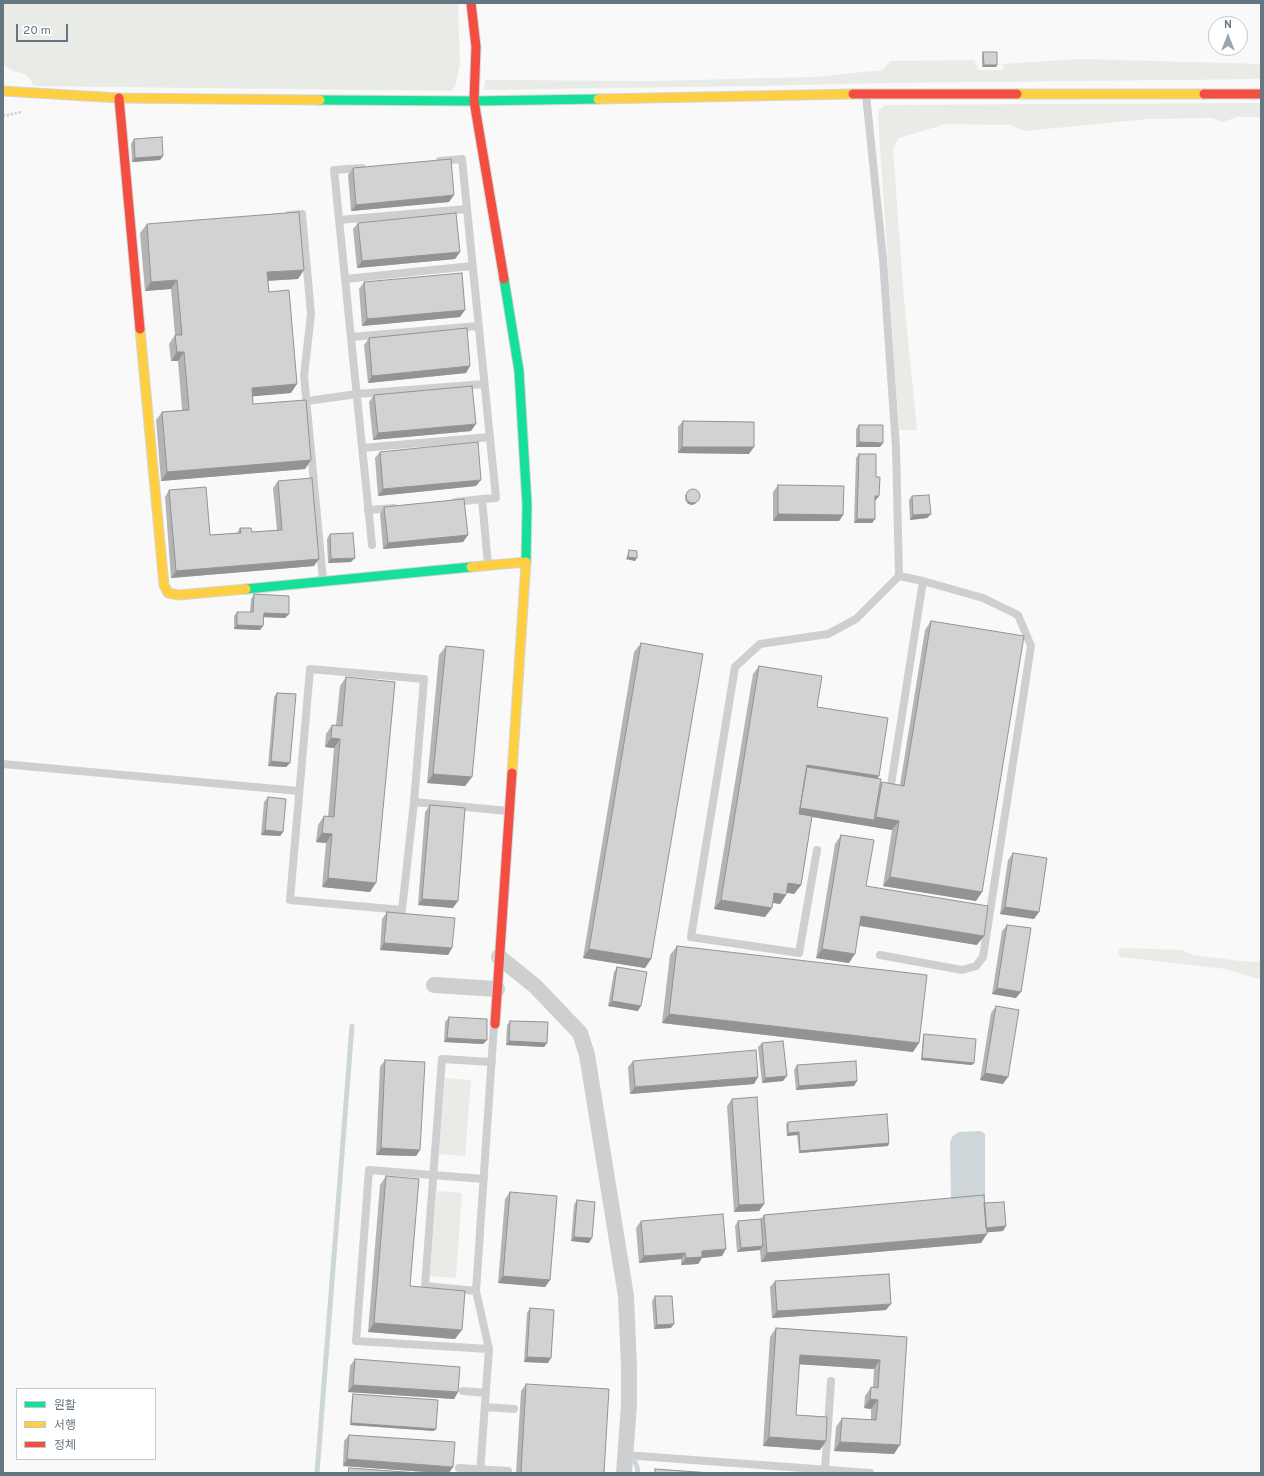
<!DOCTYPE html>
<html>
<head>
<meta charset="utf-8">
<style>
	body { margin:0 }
	#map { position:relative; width:1264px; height:1476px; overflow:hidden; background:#f9f9f9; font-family:Overpass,"Noto Sans KR",sans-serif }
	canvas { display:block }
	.frame { position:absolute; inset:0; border:4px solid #657683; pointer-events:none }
	.legend { position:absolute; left:16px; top:1388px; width:140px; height:72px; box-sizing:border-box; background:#fff; border:1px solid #c1c8cd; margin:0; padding:5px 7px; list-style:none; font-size:12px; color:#657683 }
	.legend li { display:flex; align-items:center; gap:8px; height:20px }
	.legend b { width:20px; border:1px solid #c1c8cd }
	.north { position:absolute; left:1208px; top:16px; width:40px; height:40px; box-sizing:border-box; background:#fff; border:1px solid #c1c8cd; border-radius:50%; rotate:0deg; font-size:11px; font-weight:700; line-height:16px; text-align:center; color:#657683 }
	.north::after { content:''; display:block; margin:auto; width:14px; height:18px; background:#99a4ac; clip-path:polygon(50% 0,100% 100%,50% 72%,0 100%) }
	.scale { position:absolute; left:16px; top:24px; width:52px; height:18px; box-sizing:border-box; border:2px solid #657683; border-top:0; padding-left:5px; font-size:12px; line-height:14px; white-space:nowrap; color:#657683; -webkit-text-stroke:3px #fff; paint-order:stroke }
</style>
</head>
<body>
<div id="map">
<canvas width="1264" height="1476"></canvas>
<div class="frame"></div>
<ul class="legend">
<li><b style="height:5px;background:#16e098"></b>원활</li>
<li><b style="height:5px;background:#ffcf43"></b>서행</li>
<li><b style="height:5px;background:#f24e42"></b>정체</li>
</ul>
<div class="north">N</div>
<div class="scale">20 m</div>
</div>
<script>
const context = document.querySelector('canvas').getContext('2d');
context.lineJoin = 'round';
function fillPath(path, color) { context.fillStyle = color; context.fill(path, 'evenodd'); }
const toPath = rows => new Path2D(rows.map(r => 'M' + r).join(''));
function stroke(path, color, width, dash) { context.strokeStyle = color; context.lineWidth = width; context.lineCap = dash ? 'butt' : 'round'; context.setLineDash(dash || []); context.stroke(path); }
fillPath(toPath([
	[3,3,458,3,460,64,455,87,450,91,33,86,32,82,25,74,13,71,3,65],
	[1080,59,1261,64,1261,79,889,83,750,86,484,90,485,80,652,81,815,77,883,70,890,61,974,60,979,70,1003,70,1003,64],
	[1261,103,1261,117,1237,117,1223,122,1212,118,1148,119,1025,131,1011,125,946,124,899,138,893,149,904,300,917,430,899,430,878,115,879,110,885,105],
	[1120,948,1182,950,1193,955,1240,961,1258,962,1261,959,1261,980,1226,969,1120,957,1118,953],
	[445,1078,471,1080,465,1156,439,1154],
	[437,1191,462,1193,456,1278,430,1276]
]), '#e8ebe6');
fillPath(toPath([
	[981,1131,985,1134,985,1197,982,1202,951,1199,950,1142,952,1137,958,1132]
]), '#ced6d9');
stroke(toPath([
	[635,1462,637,1467,638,1473],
	[317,1473,352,1026]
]), '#ced6d9', 5);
const fast = toPath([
	[320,100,474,101,598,99],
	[504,279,519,371,527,505,526,562],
	[246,589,471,567]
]);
const slow = toPath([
	[3,91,119,98,320,100],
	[1017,94,1204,94],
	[598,99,853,94],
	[140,329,164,585,168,593,179,595,246,589],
	[471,567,526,562],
	[512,773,526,562]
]);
const jam = toPath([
	[471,3,476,47,474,101,504,279],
	[853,94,1017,94],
	[1204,94,1261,94],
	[119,98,140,329],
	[495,1024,512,773]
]);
stroke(fast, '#d5d6d7', 11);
stroke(slow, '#d5d6d7', 11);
stroke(jam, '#d5d6d7', 11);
stroke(toPath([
	[3,116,21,112]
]), '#cbcccd', 2.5, [2, 2]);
stroke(toPath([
	[866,95,883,259,896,448,899,576],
	[440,161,462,159,496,498,482,499,488,565],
	[362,168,334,170,372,545],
	[289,215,302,214,311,314,304,376,323,580],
	[339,220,467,209],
	[345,279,472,266],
	[351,337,478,326],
	[307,401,357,394,484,384],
	[362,448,490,437],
	[455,502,482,499],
	[368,510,394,508],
	[310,669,424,679,414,802,402,910,290,900,310,669],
	[3,764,299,791],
	[891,785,923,581],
	[414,802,508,811],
	[817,850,799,953,691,937,735,667,760,644,828,634,856,619,899,576,923,581,983,598,1018,615,1031,646,983,957,976,966,962,970,880,955],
	[484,1179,369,1170,356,1341,489,1349],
	[476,1291,425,1286,442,1059,492,1062],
	[463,1391,486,1393],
	[485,1407,514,1409],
	[625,1455,870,1473],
	[459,1468,508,1471],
	[825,1470,831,1381],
	[480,1473,489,1349,476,1291,494,1025]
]), '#cecfd0', 8);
stroke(toPath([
	[499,957,535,986,580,1033,587,1055,626,1296,629,1367,629,1404,624,1473],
	[434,985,497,989]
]), '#cecfd0', 16);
stroke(fast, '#16e098', 9);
stroke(slow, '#ffcf43', 9);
stroke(jam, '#f24e42', 9);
fillPath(toPath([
	[983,52,997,65,996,67,982,67,982,54],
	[134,139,163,156,160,160,132,162,131,144],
	[353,168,449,202,351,211,348,175],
	[358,223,460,252,455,259,357,268,353,229],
	[147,224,298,279,268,281,269,292,291,393,253,396,253,404,311,460,305,469,161,481,156,420,162,412,182,410,178,361,171,361,169,344,175,335,171,289,145,291,140,233],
	[364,282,460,317,362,326,359,289],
	[369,338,470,366,466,373,368,383,364,345],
	[374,395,471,431,373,440,369,402],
	[683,421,749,454,678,453,678,427],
	[859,425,880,447,856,447,856,429],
	[380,452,476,486,378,496,375,458],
	[859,454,876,477,876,500,875,500,875,519,872,523,854,523,856,458],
	[278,481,314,566,171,578,165,497,169,490,210,535,237,533,240,528,252,532,277,530,273,488],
	[778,485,843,515,839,521,773,521,773,492],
	[689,490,699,498,695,504,691,505,687,503,685,500,685,496],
	[912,496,931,514,927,518,910,520,909,500],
	[384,507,468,535,463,542,383,549,380,514],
	[330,534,351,562,328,563,327,539],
	[629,550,635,561,626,559],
	[254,594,289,614,285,618,264,617,263,626,260,630,234,629,234,616,237,612,250,612,251,599],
	[931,621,982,892,976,901,883,886,892,830,812,817,801,885,794,894,787,892,786,895,780,904,773,903,765,917,714,909,753,674,759,666,817,707,879,776,877,778,880,784,882,782,900,785,925,630],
	[641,643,651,959,645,968,583,958,634,652],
	[446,646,472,777,465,786,427,783,439,655],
	[346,677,370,892,322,887,326,843,316,842,318,825,324,816,328,817,334,748,325,747,326,734,332,725,336,725,340,686],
	[277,693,290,763,286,767,268,766,274,697],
	[268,797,283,832,280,836,261,835,264,802],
	[430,805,453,908,418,905,425,812],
	[841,835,866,886,977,945,860,926,849,963,816,958,835,844],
	[1013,853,1034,919,1000,914,1008,860],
	[387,912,452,948,448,955,380,950,382,919],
	[1007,925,1016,998,992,994,1002,931],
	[677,946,913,1052,662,1023,670,955],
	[617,967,638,1011,608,1006,614,972],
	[996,1006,1003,1084,980,1080,991,1013],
	[449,1017,487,1040,483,1044,444,1042,445,1022],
	[510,1021,547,1043,544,1047,506,1045,507,1025],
	[924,1034,974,1063,972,1065,921,1060,923,1036],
	[762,1043,783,1081,762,1083,758,1047],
	[385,1060,420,1150,416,1156,376,1155,380,1067],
	[633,1061,758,1077,754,1084,630,1094,628,1067],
	[797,1065,857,1081,854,1086,796,1090,794,1070],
	[732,1099,764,1204,759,1211,734,1212,727,1106],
	[788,1122,889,1143,888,1146,799,1153,797,1135,787,1136,786,1124],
	[386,1176,410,1286,455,1339,368,1332,380,1185],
	[510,1192,550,1280,545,1287,498,1283,505,1199],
	[577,1200,589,1243,571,1241,574,1205],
	[984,1203,1006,1226,1003,1231,987,1232,981,1243,761,1262,760,1250,737,1252,735,1226,738,1221,761,1219,764,1215],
	[641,1221,722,1256,702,1258,698,1264,681,1265,681,1259,639,1263,636,1228],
	[775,1281,886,1310,772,1318,770,1287],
	[655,1296,671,1328,654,1329,652,1301],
	[530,1308,548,1363,524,1362,527,1313],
	[776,1328,907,1337,894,1454,834,1451,836,1427,842,1418,871,1420,871,1409,864,1408,865,1396,871,1387,873,1387,874,1369,799,1364,796,1415,820,1450,763,1446,770,1337],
	[355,1359,458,1392,454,1399,348,1392,350,1366],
	[526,1384,604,1473,516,1473,521,1391],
	[353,1394,434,1431,350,1425,352,1397],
	[349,1435,449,1473,439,1473,343,1466,344,1441]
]), '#b3b5b5');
fillPath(toPath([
	[984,65,997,65,996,67,982,67],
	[163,156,160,160,132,162,135,158],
	[454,195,449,202,351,211,356,205],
	[460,252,455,259,357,268,362,261],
	[304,270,298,279,261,281,267,272],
	[177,280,171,289,145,291,151,282],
	[465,310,460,317,362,326,367,319],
	[177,352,184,352,178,361,171,361],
	[470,366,466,373,368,383,372,376],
	[297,384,291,393,246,397,252,388],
	[476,424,471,431,373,440,378,433],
	[859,442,883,443,880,447,856,447],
	[682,447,754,447,749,454,678,453],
	[311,460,305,469,161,481,167,472],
	[481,480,476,486,378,496,383,489],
	[875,496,879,496,876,500,872,500],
	[689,501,697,501,695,504,691,505,687,503],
	[778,514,843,515,839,521,773,521],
	[931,514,927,518,910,520,913,515],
	[857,519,875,519,872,523,854,523],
	[468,535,463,542,383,549,388,543],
	[628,557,637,558,635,561,626,559],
	[355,558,351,562,328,563,331,559],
	[319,559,314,566,171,578,176,571],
	[264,613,289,614,285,618,261,617],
	[237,625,263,626,260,630,234,629],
	[331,738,340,739,334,748,325,747],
	[271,761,290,763,286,767,268,766],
	[807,765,879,776,872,785,805,774],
	[433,774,472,777,465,786,427,783],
	[799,808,874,820,876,817,899,821,892,830,794,814],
	[265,830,283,832,280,836,261,835],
	[322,833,332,834,326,843,316,842],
	[890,877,982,892,976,901,883,886],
	[328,878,376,883,370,892,322,887],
	[788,883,801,885,794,894,782,892],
	[774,893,786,895,780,904,768,902],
	[422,899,458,901,453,908,418,905],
	[721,900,772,908,765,917,714,909],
	[1005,907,1039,912,1034,919,1000,914],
	[861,916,984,936,977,945,855,925],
	[384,943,452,948,448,955,380,950],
	[589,949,651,959,645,968,583,958],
	[822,949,855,954,849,963,816,958],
	[997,988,1021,992,1016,998,992,994],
	[612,1001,641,1006,638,1011,608,1006],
	[669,1014,919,1043,913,1052,662,1023],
	[447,1038,487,1040,483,1044,444,1042],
	[509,1041,547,1043,544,1047,506,1045],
	[922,1058,974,1063,972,1065,921,1060],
	[985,1073,1008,1077,1003,1084,980,1080],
	[787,1076,783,1081,762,1083,765,1078],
	[758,1077,754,1084,630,1094,635,1087],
	[857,1081,854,1086,796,1090,799,1086],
	[799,1132,797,1135,787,1136,788,1133],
	[889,1143,888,1146,799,1153,800,1151],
	[381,1148,420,1150,416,1156,376,1155],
	[764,1204,759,1211,734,1212,739,1205],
	[1006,1226,1003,1231,980,1233,983,1228],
	[987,1234,981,1243,761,1262,767,1253],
	[574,1237,592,1238,589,1243,571,1241],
	[763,1246,760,1250,737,1252,741,1248],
	[726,1249,722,1256,702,1258,698,1264,681,1265,686,1258,702,1251],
	[685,1253,681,1259,639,1263,644,1256],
	[503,1276,550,1280,545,1287,498,1283],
	[891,1304,886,1310,772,1318,777,1311],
	[374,1323,462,1330,455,1339,368,1332],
	[674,1324,671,1328,654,1329,657,1325],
	[800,1355,880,1360,874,1369,794,1364],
	[527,1357,551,1358,548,1363,524,1362],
	[353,1385,458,1392,454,1399,348,1392],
	[870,1399,878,1400,871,1409,864,1408],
	[351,1423,436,1429,434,1431,350,1425],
	[769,1437,826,1441,820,1450,763,1446],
	[840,1442,900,1445,894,1454,834,1451],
	[347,1459,453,1467,449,1473,439,1473,343,1466]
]), '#929394');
const building = toPath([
	[983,52,997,52,997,65,984,65,983,52],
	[162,137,163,156,135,158,134,139,162,137],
	[451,159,454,195,356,205,353,168,451,159],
	[299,212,304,270,267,272,269,292,289,290,297,384,252,388,253,404,306,400,311,460,167,472,162,412,189,410,184,352,177,352,175,335,182,335,177,280,151,282,147,224,299,212],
	[456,213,460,252,362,261,358,223,456,213],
	[462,273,465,310,367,319,364,282,462,273],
	[467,328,470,366,372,376,369,338,467,328],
	[472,386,476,424,378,433,374,395,472,386],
	[683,421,754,422,754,447,682,447,683,421],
	[859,425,883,425,883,443,859,442,859,425],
	[478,442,481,480,383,489,380,452,478,442],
	[859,454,876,454,876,477,880,477,879,496,875,496,875,519,857,519,859,454],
	[312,478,319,559,176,571,169,490,206,487,210,535,241,533,240,528,251,528,252,532,282,530,278,481,312,478],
	[778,485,844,486,843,515,778,514,778,485],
	'686 496a7 7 0 1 1 14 0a7 7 0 1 1-14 0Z',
	[929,495,931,514,913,515,912,496,929,495],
	[464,499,468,535,388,543,384,507,464,499],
	[353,533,355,558,331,559,330,534,353,533],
	[629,550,637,551,637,558,628,557,629,550],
	[254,594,289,596,289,614,264,613,263,626,237,625,237,612,253,612,254,594],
	[931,621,1024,636,982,892,890,877,899,821,876,817,882,782,904,786,931,621],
	[641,643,703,654,651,959,589,949,641,643],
	[446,646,484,650,472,777,433,774,446,646],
	[759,666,822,676,817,707,888,718,879,776,807,765,799,814,812,816,801,885,788,883,786,895,774,893,772,908,721,900,759,666],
	[346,677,395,682,376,883,328,878,332,834,322,833,324,816,334,817,340,739,331,738,332,725,342,726,346,677],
	[277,693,296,694,290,763,271,761,277,693],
	[807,767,881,779,874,820,800,808,807,767],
	[268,797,286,799,283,832,265,830,268,797],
	[430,805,465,808,458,901,422,899,430,805],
	[841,835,874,840,866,886,988,906,984,936,861,916,855,954,822,949,841,835],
	[1013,853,1047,858,1039,912,1005,907,1013,853],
	[387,912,455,918,452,948,384,943,387,912],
	[1007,925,1031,928,1021,992,997,988,1007,925],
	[677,946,927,975,919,1043,669,1014,677,946],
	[617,967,647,972,641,1006,612,1001,617,967],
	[996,1006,1019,1010,1008,1077,985,1073,996,1006],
	[449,1017,487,1019,487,1040,447,1038,449,1017],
	[510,1021,548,1022,547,1043,509,1041,510,1021],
	[924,1034,976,1039,974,1063,922,1058,924,1034],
	[783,1041,787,1076,765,1078,762,1043,783,1041],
	[756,1050,758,1077,635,1087,633,1061,756,1050],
	[385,1060,425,1062,420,1150,381,1148,385,1060],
	[856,1061,857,1081,799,1086,797,1065,856,1061],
	[757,1097,764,1204,739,1205,732,1099,757,1097],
	[887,1114,889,1143,800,1151,799,1132,788,1133,788,1122,887,1114],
	[386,1176,419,1179,410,1286,465,1291,462,1330,374,1323,386,1176],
	[510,1192,557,1196,550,1280,503,1276,510,1192],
	[984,1195,987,1234,767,1253,764,1215,984,1195],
	[577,1200,595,1202,592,1238,574,1237,577,1200],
	[1004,1202,1006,1226,986,1228,984,1203,1004,1202],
	[723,1214,726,1249,702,1251,702,1257,686,1258,685,1253,644,1256,641,1221,723,1214],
	[761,1219,763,1246,741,1248,738,1221,761,1219],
	[889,1274,891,1304,777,1311,775,1281,889,1274],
	[655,1296,672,1296,674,1324,657,1325,655,1296],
	[530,1308,554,1310,551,1358,527,1357,530,1308],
	[776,1328,907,1337,900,1445,840,1442,842,1418,876,1420,878,1400,870,1399,871,1387,878,1388,880,1360,800,1355,796,1415,827,1417,826,1441,769,1437,776,1328],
	[355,1359,460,1367,458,1392,353,1385,355,1359],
	[526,1384,609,1389,604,1473,521,1473,526,1384],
	[353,1394,438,1400,436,1429,351,1423,353,1394],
	[349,1435,455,1442,453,1467,347,1459,349,1435],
	[349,1468,419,1473,348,1473,349,1468],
	[655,1469,711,1473,655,1473,655,1469]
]);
fillPath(building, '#d0d2d3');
stroke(building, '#929394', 1);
</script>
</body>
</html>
